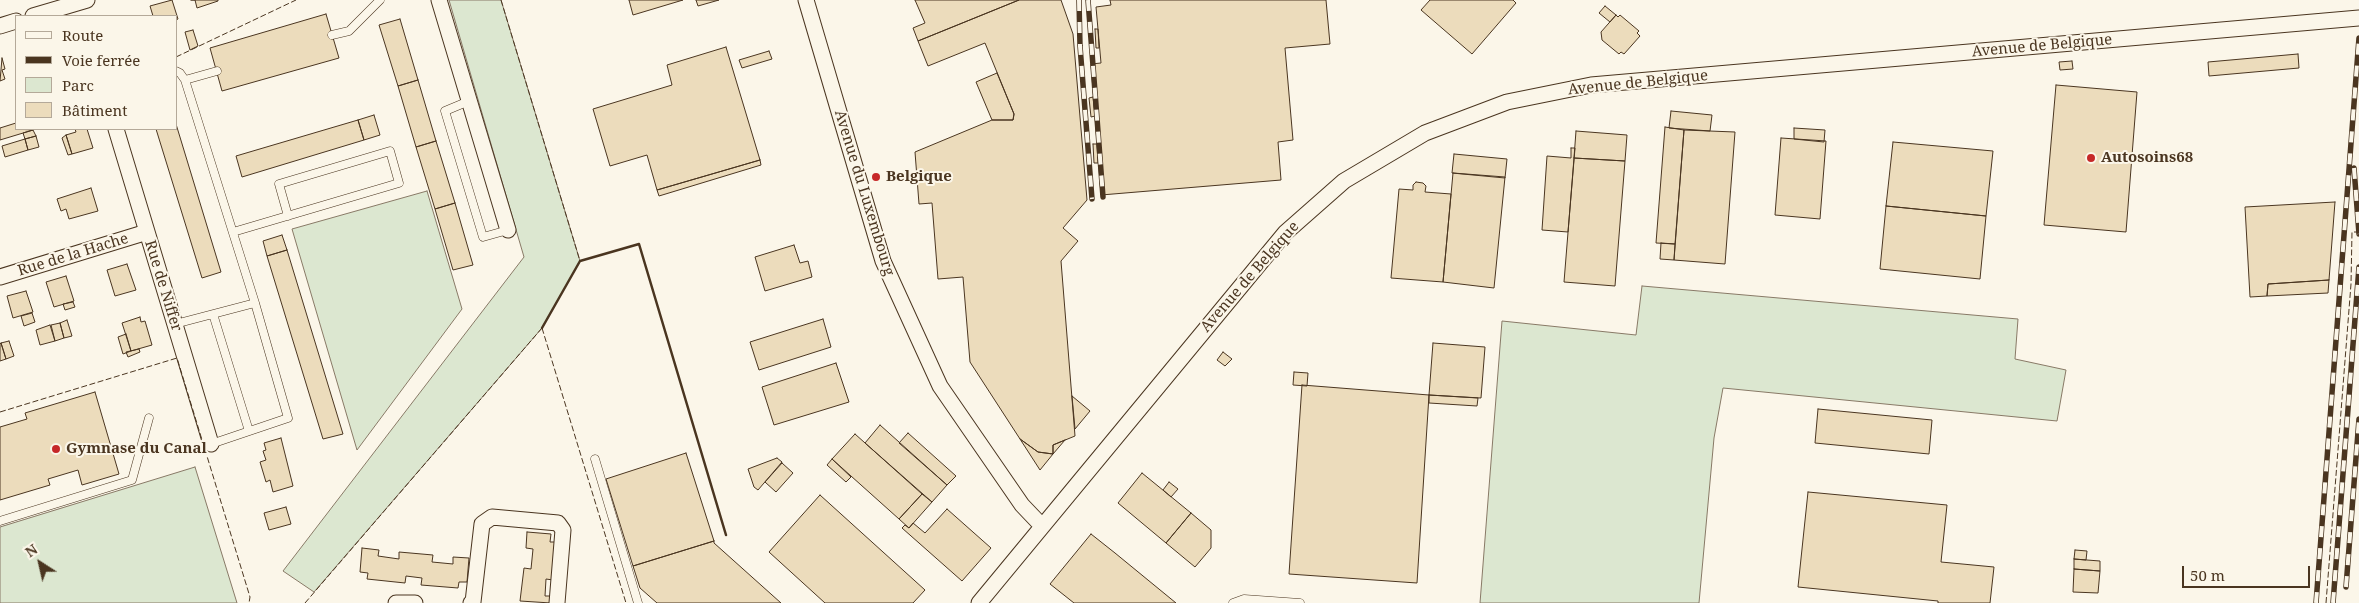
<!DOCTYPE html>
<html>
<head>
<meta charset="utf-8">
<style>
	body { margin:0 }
	#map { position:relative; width:2359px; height:603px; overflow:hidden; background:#fbf6e9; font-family:"Noto Serif",serif }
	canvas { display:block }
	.legend { position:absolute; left:15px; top:15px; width:162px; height:115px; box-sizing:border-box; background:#fbf6e9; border:1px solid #b4a999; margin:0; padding:6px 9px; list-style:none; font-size:15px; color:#4a3520 }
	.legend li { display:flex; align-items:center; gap:10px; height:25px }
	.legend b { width:25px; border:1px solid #b4a999 }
	.north { position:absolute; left:15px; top:538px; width:50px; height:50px; -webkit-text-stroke:4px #fbf6e9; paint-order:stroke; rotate:325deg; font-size:14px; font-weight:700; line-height:20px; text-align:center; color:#4a3520 }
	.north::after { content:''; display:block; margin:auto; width:18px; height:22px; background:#4a3520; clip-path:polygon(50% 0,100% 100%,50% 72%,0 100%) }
	.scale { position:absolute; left:2182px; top:566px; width:128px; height:22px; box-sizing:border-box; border:2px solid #4a3520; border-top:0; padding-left:6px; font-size:15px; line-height:18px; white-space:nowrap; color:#4a3520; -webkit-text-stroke:4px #fbf6e9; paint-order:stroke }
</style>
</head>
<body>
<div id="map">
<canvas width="2359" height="603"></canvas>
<ul class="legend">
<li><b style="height:6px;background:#fbf6e9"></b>Route</li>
<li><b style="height:6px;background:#4a3520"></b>Voie ferrée</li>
<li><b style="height:14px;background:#dce7d0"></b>Parc</li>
<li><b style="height:14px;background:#ecdcbc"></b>Bâtiment</li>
</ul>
<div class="north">N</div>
<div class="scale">50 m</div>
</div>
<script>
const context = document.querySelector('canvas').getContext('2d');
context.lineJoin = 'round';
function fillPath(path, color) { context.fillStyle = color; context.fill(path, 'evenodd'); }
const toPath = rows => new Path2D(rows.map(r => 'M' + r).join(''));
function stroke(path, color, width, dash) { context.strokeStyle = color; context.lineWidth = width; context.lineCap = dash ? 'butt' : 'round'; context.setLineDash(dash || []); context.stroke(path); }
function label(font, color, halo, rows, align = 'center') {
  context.font = font + ' "Noto Serif",serif'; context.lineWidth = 4; context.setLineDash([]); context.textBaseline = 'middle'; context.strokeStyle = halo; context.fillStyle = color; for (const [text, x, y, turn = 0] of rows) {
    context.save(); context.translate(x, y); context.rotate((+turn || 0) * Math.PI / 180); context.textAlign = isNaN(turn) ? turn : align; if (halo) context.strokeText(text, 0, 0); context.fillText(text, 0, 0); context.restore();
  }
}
const green = toPath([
	[449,0,501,0,580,261,542,328,314,592,283,571,524,257,449,0],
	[427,191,462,309,357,450,292,229,427,191],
	[1642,286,2018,319,2015,359,2066,370,2057,421,1723,388,1714,438,1699,603,1480,603,1502,321,1636,335,1642,286],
	[195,467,237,603,0,603,0,527,195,467]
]);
fillPath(green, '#dce7d0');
stroke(green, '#887966', 1);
const building = toPath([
	[172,0,178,19,176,20,176,16,153,16,150,6,172,0],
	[191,0,218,0,218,1,197,8,195,0,191,0],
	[629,0,683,0,633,15,629,0],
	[696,0,719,0,698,6,696,0],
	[915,0,1019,0,918,41,913,28,925,23,915,0],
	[1019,0,1061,0,1073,34,1087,200,1063,228,1078,241,1061,261,1075,436,1053,445,1053,454,1038,452,1020,439,970,362,963,277,938,279,932,203,919,204,915,152,992,120,1013,120,1014,114,985,43,928,66,918,41,1019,0],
	[1110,0,1326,0,1330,44,1285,48,1293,140,1278,142,1281,180,1101,195,1091,64,1101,63,1096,7,1111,5,1110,0],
	[1430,0,1513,0,1516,3,1472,54,1421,10,1430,0],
	[1605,6,1616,15,1610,22,1599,13,1605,6],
	[326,14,339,58,222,91,210,48,326,14],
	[1616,15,1618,17,1620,15,1639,31,1637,33,1640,36,1624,54,1621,52,1619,54,1602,40,1601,32,1616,15],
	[400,19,418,80,398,86,379,25,400,19],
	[1095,29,1098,29,1099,48,1096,48,1095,29],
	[193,30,198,46,190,50,185,32,193,30],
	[726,47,760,160,657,190,647,155,610,166,593,109,672,85,667,65,726,47],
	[769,51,772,59,742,68,739,60,769,51],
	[2298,54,2299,68,2209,76,2208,62,2298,54],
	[2,58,5,69,2,70,5,79,0,81,2,58],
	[2072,61,2073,69,2060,70,2059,62,2072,61],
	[997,73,1014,114,1013,120,992,120,976,82,997,73],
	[418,80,436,141,416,147,398,86,418,80],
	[2056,85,2137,92,2126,232,2044,225,2056,85],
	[1093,97,1095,116,1091,117,1089,98,1093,97],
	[1671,111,1712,115,1710,131,1669,128,1671,111],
	[374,115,380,135,364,140,358,120,374,115],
	[358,120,364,140,242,177,236,156,358,120],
	[16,123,16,129,33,130,0,140,0,128,16,123],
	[176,124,221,272,202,278,156,129,176,129,176,124],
	[1665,127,1684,130,1675,244,1656,243,1665,127],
	[1794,128,1825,130,1824,142,1794,139,1794,128],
	[75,129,87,129,93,148,72,154,66,135,76,132,75,129],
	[33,130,36,136,25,139,23,133,33,130],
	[1684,130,1735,132,1725,264,1674,260,1684,130],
	[1576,131,1627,135,1625,161,1574,158,1576,131],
	[66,135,72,154,68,155,62,138,66,135],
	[36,136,39,147,28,150,25,139,36,136],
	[1781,138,1826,141,1820,219,1775,215,1781,138],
	[25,139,28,150,5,157,2,146,25,139],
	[436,141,455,203,435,209,416,147,436,141],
	[1893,142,1993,151,1986,216,1886,206,1893,142],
	[1093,144,1097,144,1098,163,1094,163,1093,144],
	[1571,148,1575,148,1568,232,1542,230,1547,156,1571,158,1571,148],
	[1454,154,1507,159,1505,178,1452,173,1454,154],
	[1574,158,1625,161,1615,286,1564,282,1574,158],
	[760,160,761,165,659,196,657,190,760,160],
	[1453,173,1505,177,1494,288,1443,282,1453,173],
	[1416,182,1423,183,1426,186,1425,192,1451,194,1443,282,1391,278,1399,189,1413,190,1413,185,1416,182],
	[91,188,98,211,69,219,66,209,61,211,57,199,91,188],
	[2335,202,2329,280,2268,284,2267,296,2250,297,2245,207,2335,202],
	[455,203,473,265,453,270,435,209,455,203],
	[1886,206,1986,216,1980,279,1880,269,1886,206],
	[282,235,287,250,267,256,263,241,282,235],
	[1661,243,1675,244,1674,260,1660,259,1661,243],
	[794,245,800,263,808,261,812,277,765,291,755,257,794,245],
	[287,250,343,434,323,439,267,256,287,250],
	[127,264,136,290,115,296,107,270,127,264],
	[66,276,74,301,54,307,46,282,66,276],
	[2329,280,2328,293,2267,296,2268,284,2329,280],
	[26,291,33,312,13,318,7,296,26,291],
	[73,302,75,307,65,310,63,304,73,302],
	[32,313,35,322,24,326,21,316,32,313],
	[140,317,141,322,145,321,152,345,131,351,122,323,140,317],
	[823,319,831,347,759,370,750,342,823,319],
	[67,320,72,336,64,338,60,323,67,320],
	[60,323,64,338,55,341,51,325,60,323],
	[50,325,55,341,40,345,36,330,50,325],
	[126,334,131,351,123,354,118,337,126,334],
	[9,341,14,356,6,359,1,343,9,341],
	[1,343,6,359,0,361,0,344,1,343],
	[1433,343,1485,347,1481,398,1429,395,1433,343],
	[139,349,140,352,128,357,126,352,139,349],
	[1223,352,1232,359,1225,366,1217,360,1223,352],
	[836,363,849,402,774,425,762,387,836,363],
	[1294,372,1308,373,1307,386,1293,385,1294,372],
	[1302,385,1429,395,1417,583,1289,574,1302,385],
	[95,392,119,474,82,485,78,470,48,479,50,485,0,500,0,427,27,419,25,413,95,392],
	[1429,395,1478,398,1477,406,1429,403,1429,395],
	[1072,396,1090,411,1075,429,1072,396],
	[1818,409,1932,420,1929,454,1815,443,1818,409],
	[880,425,947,485,932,502,865,443,880,425],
	[908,433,956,476,947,485,899,443,908,433],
	[855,434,922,494,899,519,832,459,855,434],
	[281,438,293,486,273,492,270,480,266,482,260,462,266,460,263,451,266,450,264,443,281,438],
	[1020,439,1038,452,1053,454,1040,470,1020,439],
	[1065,440,1053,454,1053,445,1065,440],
	[686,453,714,541,633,566,606,479,686,453],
	[777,458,782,462,758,490,754,487,748,469,777,458],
	[832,459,851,477,846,482,827,465,832,459],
	[782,463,793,473,776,492,765,482,782,463],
	[1142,473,1191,513,1166,543,1118,503,1142,473],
	[1169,482,1178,489,1171,497,1163,490,1169,482],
	[1808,492,1947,505,1941,562,1994,567,1990,603,1938,603,1938,601,1798,587,1808,492],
	[922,494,932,502,909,528,899,519,922,494],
	[820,495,925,590,913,603,825,603,769,552,820,495],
	[286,507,291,524,269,530,264,513,286,507],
	[947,509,991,548,962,581,902,528,905,525,909,528,913,523,925,533,947,509],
	[1191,513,1211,530,1211,548,1195,567,1166,543,1191,513],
	[527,532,551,534,550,542,557,542,553,580,546,579,545,596,551,596,551,603,520,601,524,568,531,569,533,549,526,548,527,532],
	[1091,534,1115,553,1176,603,1074,603,1050,584,1091,534],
	[714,541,714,543,781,603,657,603,640,588,633,566,714,541],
	[362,548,379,550,378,556,399,559,399,552,433,555,432,562,453,564,453,557,469,558,467,582,459,582,458,588,421,585,422,578,406,576,405,583,367,579,368,573,360,572,362,548],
	[2075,550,2087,551,2086,560,2074,559,2075,550],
	[2074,559,2100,561,2100,571,2074,569,2074,559],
	[2074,569,2100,571,2098,593,2073,592,2074,569]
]);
fillPath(building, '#ecdcbc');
stroke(building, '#4a3520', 1);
const lane = toPath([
	[332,35,349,31,380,0],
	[176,71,180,73,185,80,255,303],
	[185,80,217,71],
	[469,101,445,111,483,237,508,230],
	[233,232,399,183,390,151,279,184,288,216],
	[213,314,249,431],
	[175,324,255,303,288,418,211,444],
	[595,459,638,603],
	[0,521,132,480,149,418],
	[1233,603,1244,599,1300,603]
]);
const street = toPath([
	[439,0,508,230],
	[806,0,883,261,940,386,1022,505,1042,526],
	[33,16,87,0],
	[0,26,16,21],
	[116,129,211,444],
	[0,277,147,232],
	[396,603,415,603],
	[471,603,473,602,482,524,492,517,558,523,563,530,557,603],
	[979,603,1285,233,1344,181,1425,133,1507,102,1591,85,2359,18]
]);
stroke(lane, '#4a3520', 9);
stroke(street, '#4a3520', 17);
stroke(lane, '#fbf6e9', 8);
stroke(street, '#fbf6e9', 15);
const rail = toPath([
	[1079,0,1080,46,1092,199],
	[1088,0,1103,197],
	[2354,168,2359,234],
	[2346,587,2359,419],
	[2316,603,2359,38],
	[2333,603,2359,267]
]);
stroke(rail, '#4a3520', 5.5);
stroke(rail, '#fbf6e9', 4, [11]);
stroke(toPath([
	[501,0,580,261],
	[176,57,296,0],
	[542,328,626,603],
	[0,412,177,358,250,597,249,603],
	[305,603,542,328],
	[2326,603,2351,284,2352,232,2359,232]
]), '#4a3520', 1, [6, 2.5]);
stroke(toPath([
	[542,328,580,261,639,244,726,535]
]), '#4a3520', 2.5);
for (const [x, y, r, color] of [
	[2091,158,5,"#c62828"],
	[876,177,5,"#c62828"],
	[56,449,5,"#c62828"]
]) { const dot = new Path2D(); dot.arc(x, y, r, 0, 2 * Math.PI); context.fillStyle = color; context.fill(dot); stroke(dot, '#fbf6e9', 2); }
label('15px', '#4a3520', '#fbf6e9', [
	["Avenue de Belgique",2042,46,-5],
	["Avenue de Belgique",1638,83,-6],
	["Avenue du Luxembourg",864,193,73],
	["Rue de la Hache",73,255,-17],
	["Avenue de Belgique",1250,277,-49],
	["Rue de Niffer",163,286,73]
]);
label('bold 15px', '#4a3520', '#fbf6e9', [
	["Autosoins68",2101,158],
	["Belgique",886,177],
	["Gymnase du Canal",66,449]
], 'left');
</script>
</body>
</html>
